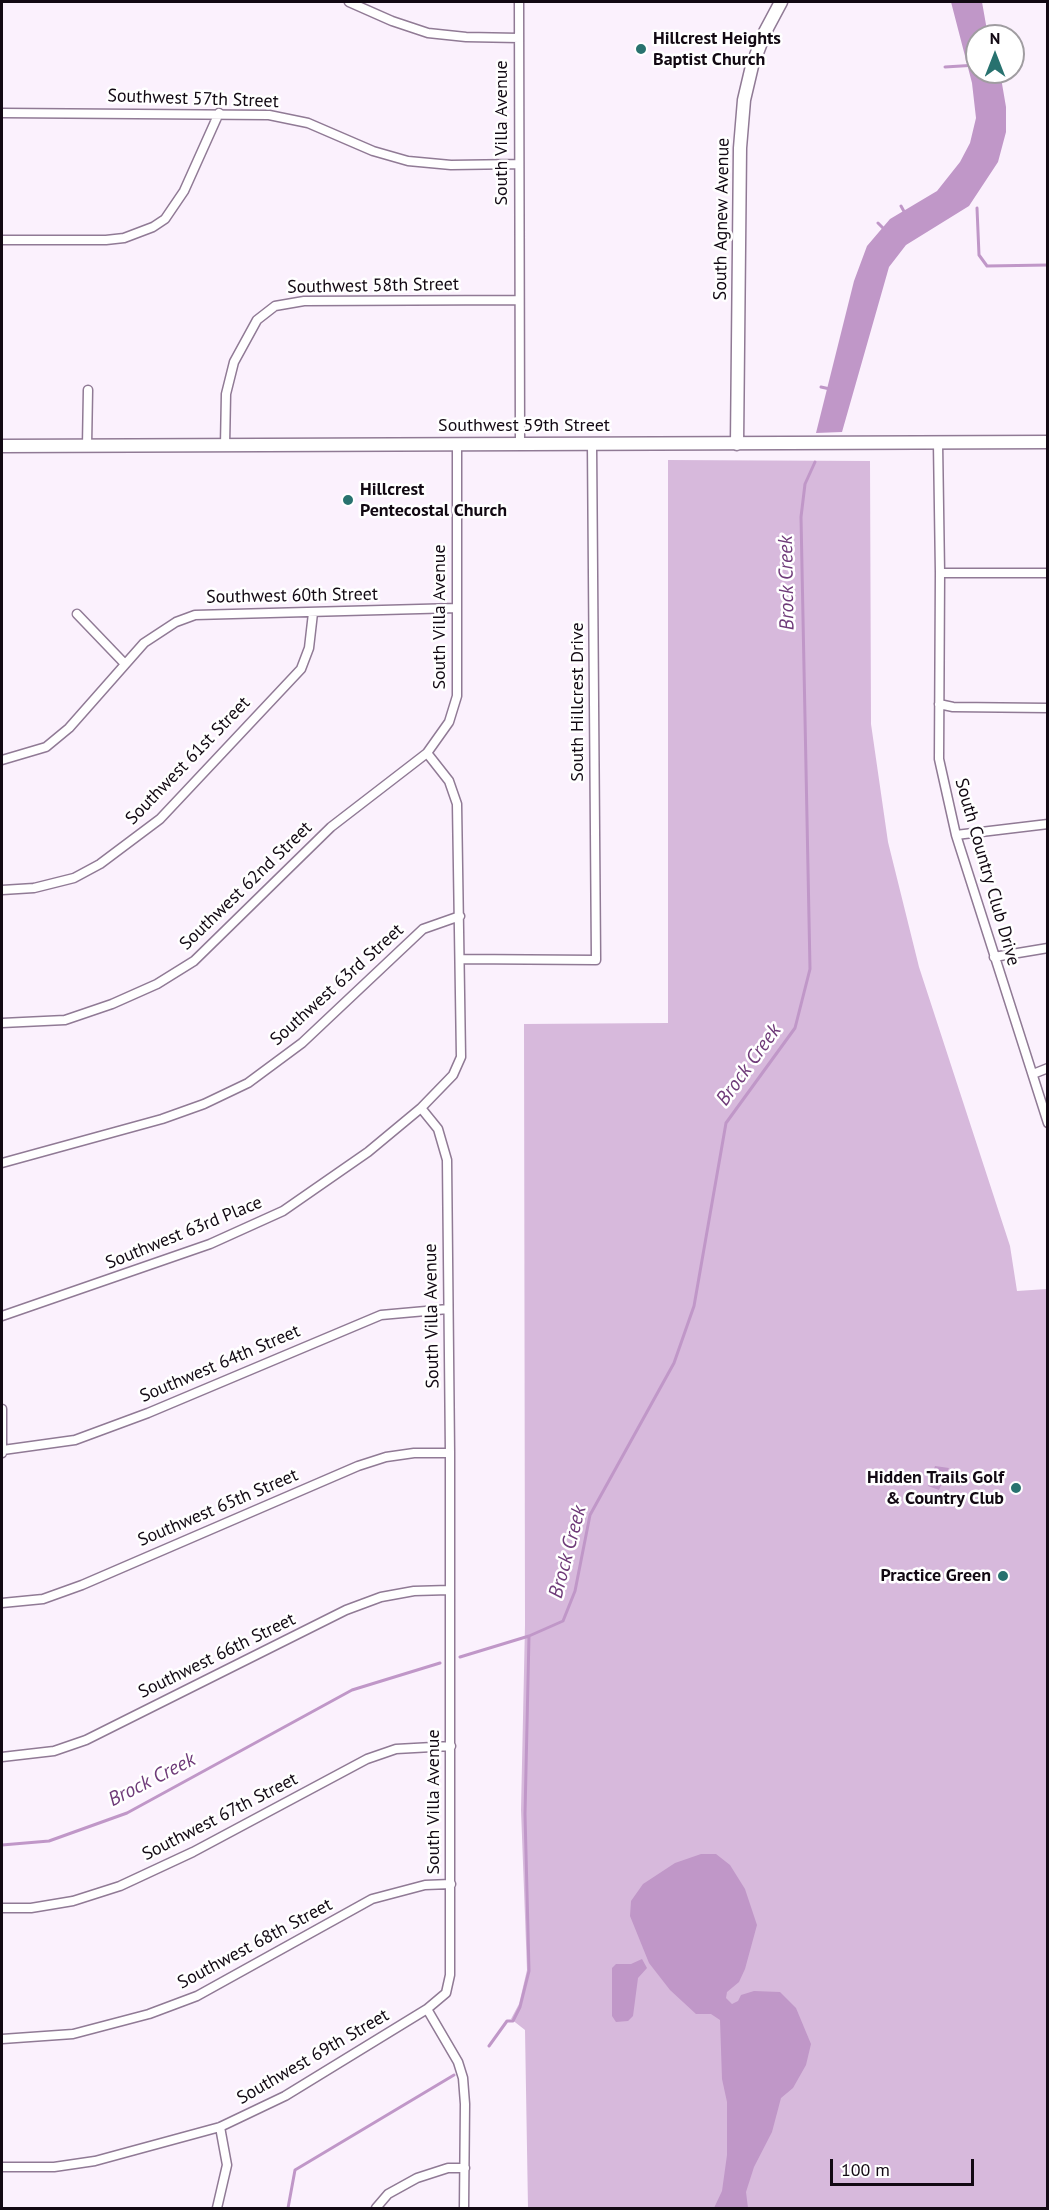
<!DOCTYPE html>
<html>
<head>
<meta charset="utf-8">
<style>
	body { margin:0 }
	#map { position:relative; width:1049px; height:2210px; overflow:hidden; background:#fbf1fd; font-family:"PT Sans",sans-serif }
	canvas { display:block }
	.frame { position:absolute; inset:0; border:3px solid #120913; pointer-events:none }
	.north { position:absolute; left:965px; top:24px; width:60px; height:60px; box-sizing:border-box; background:#fff; border:2px solid #a09da1; border-radius:50%; rotate:0deg; font-size:16px; font-weight:700; line-height:24px; text-align:center; color:#120913 }
	.north::after { content:''; display:block; margin:auto; width:21px; height:27px; background:#28726f; clip-path:polygon(50% 0,100% 100%,50% 72%,0 100%) }
	.scale { position:absolute; left:830px; top:2159px; width:144px; height:27px; box-sizing:border-box; border:3px solid #120913; border-top:0; padding-left:8px; font-size:18px; line-height:21px; white-space:nowrap; color:#120913; -webkit-text-stroke:4px #fff; paint-order:stroke }
</style>
</head>
<body>
<div id="map">
<canvas width="1049" height="2210"></canvas>
<div class="frame"></div>
<div class="north">N</div>
<div class="scale">100 m</div>
</div>
<script>
const context = document.querySelector('canvas').getContext('2d');
context.lineJoin = 'round';
function fillPath(path, color) { context.fillStyle = color; context.fill(path, 'evenodd'); }
const toPath = rows => new Path2D(rows.map(r => 'M' + r).join(''));
function stroke(path, color, width, dash) { context.strokeStyle = color; context.lineWidth = width; context.lineCap = dash ? 'butt' : 'round'; context.setLineDash(dash || []); context.stroke(path); }
function label(font, color, halo, rows, align = 'center') {
  context.font = font + ' "PT Sans",sans-serif'; context.lineWidth = 5; context.setLineDash([]); context.textBaseline = 'middle'; context.strokeStyle = halo; context.fillStyle = color; for (const [text, x, y, turn = 0] of rows) {
    context.save(); context.translate(x, y); context.rotate((+turn || 0) * Math.PI / 180); context.textAlign = isNaN(turn) ? turn : align; if (halo) context.strokeText(text, 0, 0); context.fillText(text, 0, 0); context.restore();
  }
}
fillPath(toPath([
	[668,460,870,461,871,724,888,842,919,967,1010,1246,1017,1291,1047,1289,1047,2208,528,2208,525,2030,511,2019,519,2004,527,1970,521,1810,525,1625,524,1024,668,1023]
]), '#d7b9dc');
fillPath(toPath([
	[951,2,982,2,988,36,977,36,977,72,1000,72,1006,107,1006,132,998,162,969,206,906,245,889,267,842,432,816,433,854,281,867,246,890,219,937,191,960,162,970,143,976,118,972,83],
	[935,1466,949,1468,939,1490,928,1486],
	[701,1854,716,1854,730,1865,745,1889,757,1925,745,1969,739,1982,727,1992,726,1998,732,2004,738,2001,741,1995,754,1991,780,1992,796,2008,811,2044,806,2065,793,2088,781,2098,772,2132,754,2167,746,2192,748,2208,714,2208,722,2191,727,2155,727,2102,722,2079,720,2020,711,2014,696,2014,670,1990,649,1963,630,1916,631,1901,643,1884,675,1863],
	[642,1959,647,1968,638,1978,633,2016,628,2021,616,2022,612,2016,612,1968,616,1964,631,1964]
]), '#c097c8');
stroke(toPath([
	[945,67,977,65],
	[901,206,906,215],
	[977,208,979,255,987,266,1048,265],
	[878,223,885,230],
	[821,387,830,389],
	[460,1657,529,1636,563,1621,575,1591,590,1515,674,1363,694,1306,726,1123,795,1028,810,969,801,517,805,484,815,462],
	[2,1845,49,1841,127,1813,352,1690,440,1663],
	[489,2046,507,2021,513,2021,520,2007,529,1971,525,1814,529,1636],
	[288,2208,295,2170,454,2075]
]), '#c097c8', 3);
const street = toPath([
	[349,2,392,21,428,33,466,37,519,38],
	[519,2,520,444],
	[2,113,269,115,308,123,373,151,408,161,451,165,519,164],
	[2,240,106,240,124,238,153,227,165,219,184,191,219,113],
	[938,443,940,573,939,759,956,835,1048,1123],
	[457,444,457,696,449,722,427,753,449,781,457,804,461,1057,453,1075,421,1108,438,1129,447,1160,450,1453,450,1975,446,1993,427,2009,458,2062,463,2078,465,2104,464,2208],
	[87,446,88,390],
	[225,446,226,394,234,362,257,320,275,306,304,301,519,300],
	[940,573,1048,573],
	[77,614,125,664],
	[939,704,953,707,1048,708],
	[2,760,46,747,69,728,144,643,176,622,195,615,457,608],
	[956,835,1048,824],
	[2,890,34,888,74,878,100,864,160,819,301,669,309,648,313,613],
	[994,957,1048,948],
	[460,959,596,960,592,444],
	[2,1023,65,1020,112,1004,157,984,194,961,331,827,427,753],
	[1033,1074,1048,1068],
	[2,1163,162,1119,204,1104,248,1083,302,1043,423,929,460,916],
	[2,1316,210,1244,283,1211,368,1152,421,1108],
	[2,1409,2,1453],
	[3,1450,75,1440,148,1413,381,1315,448,1309],
	[2,1603,43,1599,82,1585,358,1466,386,1457,414,1453,450,1453],
	[2,1757,54,1751,86,1740,346,1610,381,1597,414,1591,449,1590],
	[2,1908,31,1908,73,1901,120,1886,193,1852,367,1759,396,1749,451,1746],
	[2,2039,73,2034,149,2014,197,1996,372,1899,425,1885,451,1884],
	[2,2167,54,2167,95,2161,220,2127,285,2096,427,2009],
	[217,2208,227,2165,220,2127],
	[376,2208,388,2194,417,2178,448,2168,465,2168]
]);
const secondary = toPath([
	[737,444,740,148,744,100,752,66,765,32,781,2],
	[2,446,1048,442]
]);
stroke(street, '#907a95', 11);
stroke(secondary, '#907a95', 15);
stroke(street, '#fff', 8);
stroke(secondary, '#fff', 12);
for (const [x, y, r, color] of [
	[641,49,6,"#28726f"],
	[348,500,6,"#28726f"],
	[1016,1488,6,"#28726f"],
	[1003,1576,6,"#28726f"]
]) { const dot = new Path2D(); dot.arc(x, y, r, 0, 2 * Math.PI); context.fillStyle = color; context.fill(dot); stroke(dot, '#fff', 2); }
label('bold 18px', '#120913', '#fff', [
	["Hillcrest Heights",653,39],
	["Baptist Church",653,60],
	["Hillcrest",360,490],
	["Pentecostal Church",360,511],
	["Hidden Trails Golf",1004,1478,"right"],
	["& Country Club",1004,1499,"right"],
	["Practice Green",991,1576,"right"]
], 'left');
label('18px', '#120913', '#fff', [
	["Southwest 57th Street",193,99,2],
	["South Villa Avenue",502,133,-90],
	["South Agnew Avenue",722,219,-89],
	["Southwest 58th Street",373,286,-1],
	["Southwest 59th Street",524,426],
	["Southwest 60th Street",292,596,-1],
	["South Villa Avenue",440,617,-90],
	["South Hillcrest Drive",578,702,-90],
	["Southwest 61st Street",188,761,-46],
	["South Country Club Drive",987,872,74],
	["Southwest 62nd Street",246,886,-44],
	["Southwest 63rd Street",337,985,-42],
	["Southwest 63rd Place",184,1233,-22],
	["South Villa Avenue",432,1316,-91],
	["Southwest 64th Street",220,1364,-23],
	["Southwest 65th Street",218,1508,-23],
	["Southwest 66th Street",217,1656,-26],
	["South Villa Avenue",434,1802,-90],
	["Southwest 67th Street",220,1817,-27],
	["Southwest 68th Street",255,1944,-28],
	["Southwest 69th Street",313,2057,-30]
]);
label('italic 20px', '#6f3b79', '#fff', [
	["Brock Creek",787,583,-91],
	["Brock Creek",749,1065,-54],
	["Brock Creek",568,1552,-75],
	["Brock Creek",152,1780,-27]
]);
</script>
</body>
</html>
